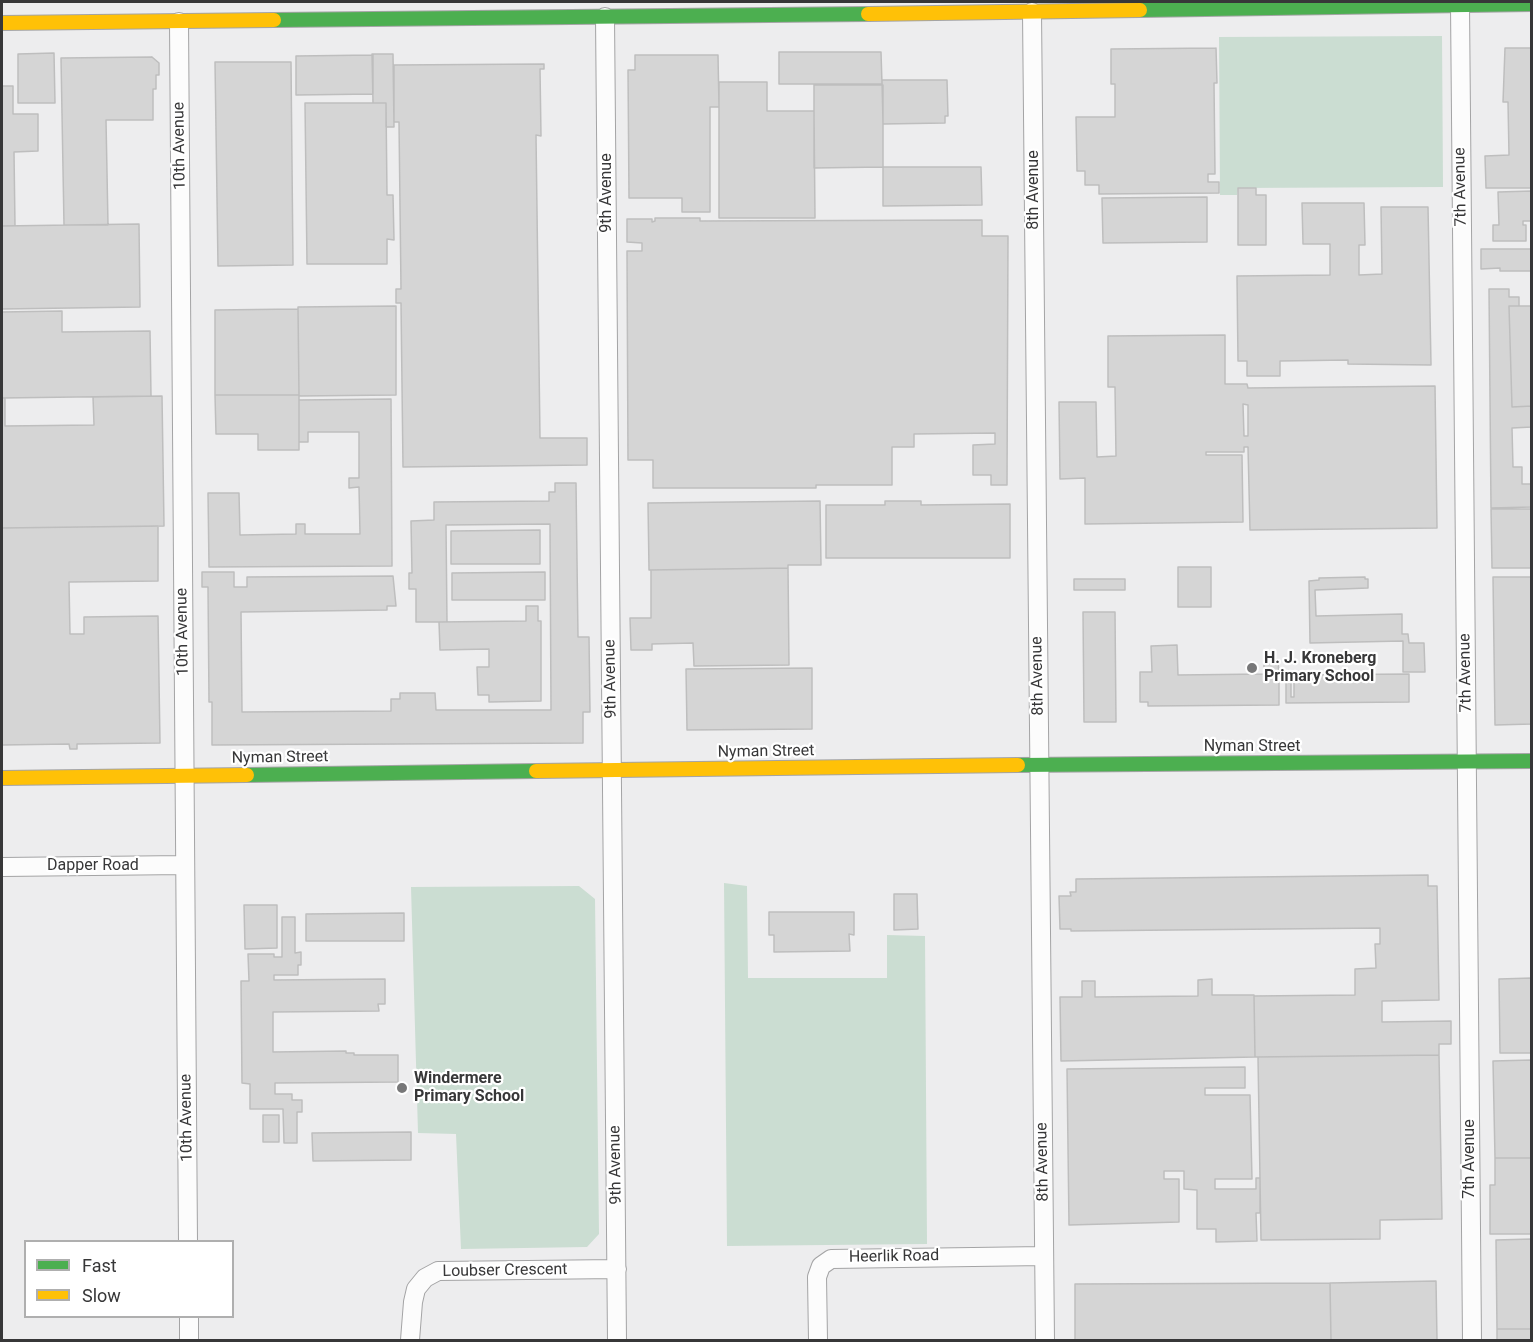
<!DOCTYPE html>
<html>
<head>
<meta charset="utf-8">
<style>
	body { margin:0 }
	#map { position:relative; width:1533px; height:1342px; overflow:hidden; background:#ededee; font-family:Roboto,sans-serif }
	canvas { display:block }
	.frame { position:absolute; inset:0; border:3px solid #373738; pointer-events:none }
	.legend { position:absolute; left:24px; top:1240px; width:210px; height:78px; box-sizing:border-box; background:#fff; border:2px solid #afafaf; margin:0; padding:8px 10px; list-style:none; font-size:18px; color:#373738 }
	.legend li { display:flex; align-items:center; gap:12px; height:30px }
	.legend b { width:30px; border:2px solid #afafaf }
</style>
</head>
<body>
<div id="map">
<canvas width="1533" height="1342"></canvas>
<div class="frame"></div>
<ul class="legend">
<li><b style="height:8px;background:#4caf50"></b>Fast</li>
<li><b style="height:8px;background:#ffc107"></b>Slow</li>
</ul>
</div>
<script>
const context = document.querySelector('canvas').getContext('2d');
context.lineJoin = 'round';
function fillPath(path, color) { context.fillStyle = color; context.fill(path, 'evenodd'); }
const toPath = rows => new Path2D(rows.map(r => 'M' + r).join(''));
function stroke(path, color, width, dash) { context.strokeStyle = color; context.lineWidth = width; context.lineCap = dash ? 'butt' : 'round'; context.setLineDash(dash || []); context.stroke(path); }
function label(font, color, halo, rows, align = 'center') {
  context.font = font + ' Roboto,sans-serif'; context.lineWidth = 4.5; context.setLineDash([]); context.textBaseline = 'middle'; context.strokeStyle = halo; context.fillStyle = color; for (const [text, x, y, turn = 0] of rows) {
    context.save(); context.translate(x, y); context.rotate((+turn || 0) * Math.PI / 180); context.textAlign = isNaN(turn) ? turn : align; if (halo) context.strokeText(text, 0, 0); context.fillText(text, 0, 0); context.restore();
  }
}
fillPath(toPath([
	[1442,36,1443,187,1238,188,1237,195,1220,195,1219,37],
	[724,883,747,886,748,978,887,978,887,935,925,936,927,1244,727,1246],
	[579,886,595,899,599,1234,587,1247,461,1249,456,1134,418,1133,411,887]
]), '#cbddd2');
const building = toPath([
	[1216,48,1217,83,1214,83,1215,174,1208,174,1208,182,1219,182,1219,193,1099,194,1099,185,1085,185,1085,171,1077,171,1076,117,1115,117,1115,84,1111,84,1111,49,1216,48],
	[1505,48,1532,48,1532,188,1486,188,1485,156,1509,155,1508,102,1503,102,1505,48],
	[779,52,881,52,882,84,779,84,779,52],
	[54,53,55,103,18,103,18,54,54,53],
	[372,54,393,54,394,127,386,127,386,103,373,103,372,54],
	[373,55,373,94,296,95,296,56,373,55],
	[635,55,718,55,719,107,710,107,710,212,682,212,682,198,629,198,628,70,635,70,635,55],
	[152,57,159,63,159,75,156,75,156,89,153,89,153,120,106,120,108,225,64,225,61,58,152,57],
	[215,62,291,62,293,265,218,266,215,62],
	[544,64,544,69,540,69,541,136,536,135,540,438,587,438,587,465,403,467,401,303,396,303,396,289,401,289,399,122,394,122,394,65,544,64],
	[882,80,947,80,948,116,945,116,945,123,883,124,882,80],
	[719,82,767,82,767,111,814,111,815,218,719,218,719,82],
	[814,85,883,85,883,167,814,168,814,85],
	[2,86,13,86,13,114,38,114,38,151,14,152,15,226,2,226,2,86],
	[305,103,386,103,387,195,393,195,394,240,387,239,387,264,307,264,305,103],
	[883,167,981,167,982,205,883,206,883,167],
	[1238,188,1256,188,1256,195,1266,195,1266,245,1238,245,1238,188],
	[1532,191,1532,221,1523,221,1523,225,1526,225,1526,241,1493,241,1493,225,1499,225,1498,192,1532,191],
	[1207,197,1207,242,1103,243,1102,198,1207,197],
	[1302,203,1364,203,1365,245,1359,245,1359,275,1382,274,1381,207,1428,207,1431,365,1348,364,1348,360,1280,361,1280,376,1247,376,1247,361,1238,361,1237,276,1330,275,1330,244,1303,244,1302,203],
	[655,218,700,218,700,221,982,220,982,236,1008,236,1007,485,991,485,991,475,973,475,973,445,995,444,995,433,914,434,914,447,892,447,892,485,816,485,816,488,653,488,653,460,628,460,627,251,642,251,642,243,627,242,627,219,652,219,652,222,655,221,655,218],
	[139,224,140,307,2,309,2,226,139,224],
	[1481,249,1532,249,1532,271,1500,271,1500,268,1481,269,1481,249],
	[1489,289,1509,289,1509,297,1519,297,1519,306,1509,306,1512,407,1532,406,1532,427,1512,428,1513,467,1522,467,1522,484,1532,484,1532,507,1491,508,1489,289],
	[396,306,396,395,299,396,298,307,396,306],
	[1509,306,1532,306,1532,406,1512,407,1509,306],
	[298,309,299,395,215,395,215,310,298,309],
	[62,311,62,332,150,331,151,396,2,398,2,312,62,311],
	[1225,335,1225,384,1247,384,1248,388,1435,386,1437,528,1250,530,1248,447,1244,447,1244,452,1206,452,1206,455,1242,455,1243,522,1085,524,1085,478,1060,479,1059,402,1096,402,1097,457,1116,456,1115,387,1108,387,1108,336,1225,335],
	[1243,404,1248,405,1248,436,1244,436,1243,404],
	[215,395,299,395,299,450,258,450,258,434,216,434,215,395],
	[162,396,164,526,2,528,2,398,5,398,5,426,94,425,93,397,162,396],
	[391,399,392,566,209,567,208,493,239,493,240,535,296,534,296,524,305,524,305,534,360,534,359,487,349,488,349,478,359,478,359,432,308,432,308,442,299,442,299,400,391,399],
	[555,483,576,483,578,637,589,637,590,712,583,712,583,743,212,745,212,702,209,702,208,587,202,587,202,572,234,572,234,587,247,587,247,577,393,576,396,606,387,606,387,610,241,612,242,712,391,711,391,699,400,699,400,693,435,693,436,710,551,710,550,524,446,525,447,622,416,622,416,589,409,589,409,573,412,573,411,521,434,520,434,502,549,501,549,492,555,492,555,483],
	[820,501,821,565,788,565,788,568,649,570,648,503,820,501],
	[885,501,921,501,921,505,1010,504,1010,558,826,558,826,505,885,505,885,501],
	[1491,509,1532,509,1532,568,1492,568,1491,509],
	[158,526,158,581,69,582,70,634,84,634,84,617,158,616,160,743,77,744,77,749,70,749,69,744,2,745,2,528,158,526],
	[540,530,540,564,451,564,451,531,540,530],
	[1178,567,1211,567,1211,607,1178,607,1178,567],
	[788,568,789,665,694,666,693,643,652,644,652,650,631,650,630,618,651,618,651,570,788,568],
	[545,572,545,600,452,600,452,573,545,572],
	[1365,577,1365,579,1368,579,1368,588,1315,590,1316,616,1402,614,1402,634,1408,634,1409,643,1424,643,1425,672,1403,672,1403,641,1310,643,1309,581,1319,580,1319,578,1365,577],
	[1493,577,1532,577,1532,724,1495,725,1493,577],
	[1074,579,1125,579,1125,590,1074,590,1074,579],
	[526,606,538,606,538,621,541,621,541,701,489,702,489,695,478,695,477,667,489,667,489,649,440,650,439,622,526,621,526,606],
	[1083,612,1115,612,1116,722,1084,722,1083,612],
	[1177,645,1178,675,1264,674,1264,660,1278,659,1279,676,1291,676,1291,697,1294,697,1294,675,1409,674,1409,702,1286,703,1286,682,1279,682,1279,705,1148,706,1148,702,1140,702,1140,672,1152,672,1151,646,1177,645],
	[812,668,812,729,687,730,686,669,812,668],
	[1428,875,1428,886,1437,886,1439,1000,1382,1001,1382,1022,1451,1021,1451,1044,1439,1044,1439,1055,1255,1057,1254,996,1355,995,1355,969,1376,968,1375,944,1380,944,1380,928,1071,931,1071,929,1060,929,1059,896,1071,896,1070,892,1076,892,1076,879,1428,875],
	[894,894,917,894,918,929,894,930,894,894],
	[244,905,277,905,277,948,245,949,244,905],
	[769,912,854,912,854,935,849,934,850,951,774,952,774,935,769,935,769,912],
	[404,913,404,941,306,941,306,914,404,913],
	[282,917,295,917,295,953,301,952,301,965,298,965,298,975,274,975,274,980,385,979,385,1004,378,1004,379,1011,273,1012,273,1052,346,1051,346,1053,354,1053,354,1055,398,1055,398,1082,275,1083,275,1094,292,1094,292,1100,302,1100,302,1112,297,1112,297,1143,284,1143,283,1109,250,1109,250,1084,242,1083,241,981,249,981,248,954,274,954,274,957,282,957,282,917],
	[1532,978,1532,1053,1500,1053,1499,979,1532,978],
	[1212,979,1212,995,1254,995,1255,1057,1061,1061,1060,997,1082,997,1082,981,1095,981,1095,997,1198,996,1198,980,1212,979],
	[1439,1055,1442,1219,1380,1220,1380,1239,1261,1240,1258,1057,1439,1055],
	[1532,1060,1532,1158,1495,1158,1493,1061,1532,1060],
	[1245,1067,1245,1088,1205,1088,1205,1095,1250,1095,1252,1179,1215,1179,1215,1189,1256,1189,1256,1178,1260,1178,1260,1213,1256,1213,1257,1241,1216,1242,1216,1229,1197,1229,1197,1190,1184,1189,1184,1171,1164,1171,1164,1179,1179,1179,1179,1222,1069,1225,1067,1069,1245,1067],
	[263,1115,279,1115,279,1142,263,1142,263,1115],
	[411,1132,411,1160,313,1161,312,1133,411,1132],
	[1495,1158,1532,1158,1532,1234,1490,1234,1490,1185,1495,1185,1495,1158],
	[1532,1239,1532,1329,1497,1329,1496,1240,1532,1239],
	[1436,1281,1437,1340,1331,1340,1330,1283,1436,1281],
	[1330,1283,1331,1340,1075,1340,1075,1284,1330,1283],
	[1497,1329,1532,1329,1532,1340,1497,1340,1497,1329]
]);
fillPath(building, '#d5d5d5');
stroke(building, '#bebebe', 1.5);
const street = toPath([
	[1460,5,1472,1340],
	[1032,12,1045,1340],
	[605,17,617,1340],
	[179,22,188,1242],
	[2,867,184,865],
	[189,1316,189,1340],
	[410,1340,413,1302,416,1289,425,1278,438,1271,617,1269],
	[818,1340,817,1277,821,1266,831,1259,1044,1256]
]);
const fast = toPath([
	[1140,10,1532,4],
	[274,20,868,14],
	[1018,765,1532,761],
	[247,775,536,771]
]);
const slow = toPath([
	[868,14,1140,10],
	[2,23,274,20],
	[536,771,1018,765],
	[2,778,247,775]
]);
stroke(street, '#a4a4a5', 20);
stroke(fast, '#a4a4a5', 16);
stroke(slow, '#a4a4a5', 16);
stroke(street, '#fcfcfc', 18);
stroke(fast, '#4caf50', 14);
stroke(slow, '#ffc107', 14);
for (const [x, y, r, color] of [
	[1252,668,6,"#777778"],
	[402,1088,6,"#777778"]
]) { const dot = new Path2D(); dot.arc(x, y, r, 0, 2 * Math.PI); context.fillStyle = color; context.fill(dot); stroke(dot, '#fff', 2); }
label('16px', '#373738', '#fff', [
	["10th Avenue",180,146,-91],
	["7th Avenue",1461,187,-91],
	["8th Avenue",1034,190,-90],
	["9th Avenue",607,193,-90],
	["10th Avenue",183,632,-91],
	["7th Avenue",1466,673,-91],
	["8th Avenue",1038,676,-91],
	["9th Avenue",611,679,-91],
	["Nyman Street",1252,747],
	["Nyman Street",766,752,-1],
	["Nyman Street",280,758,-1],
	["Dapper Road",93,866],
	["10th Avenue",187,1118,-91],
	["7th Avenue",1470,1159,-90],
	["8th Avenue",1043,1162,-91],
	["9th Avenue",616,1165,-91],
	["Heerlik Road",894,1257,-1],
	["Loubser Crescent",505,1271,-1]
]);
label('bold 16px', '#373738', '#fff', [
	["H. J. Kroneberg",1264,659],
	["Primary School",1264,677],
	["Windermere",414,1079],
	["Primary School",414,1097]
], 'left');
</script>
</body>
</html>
